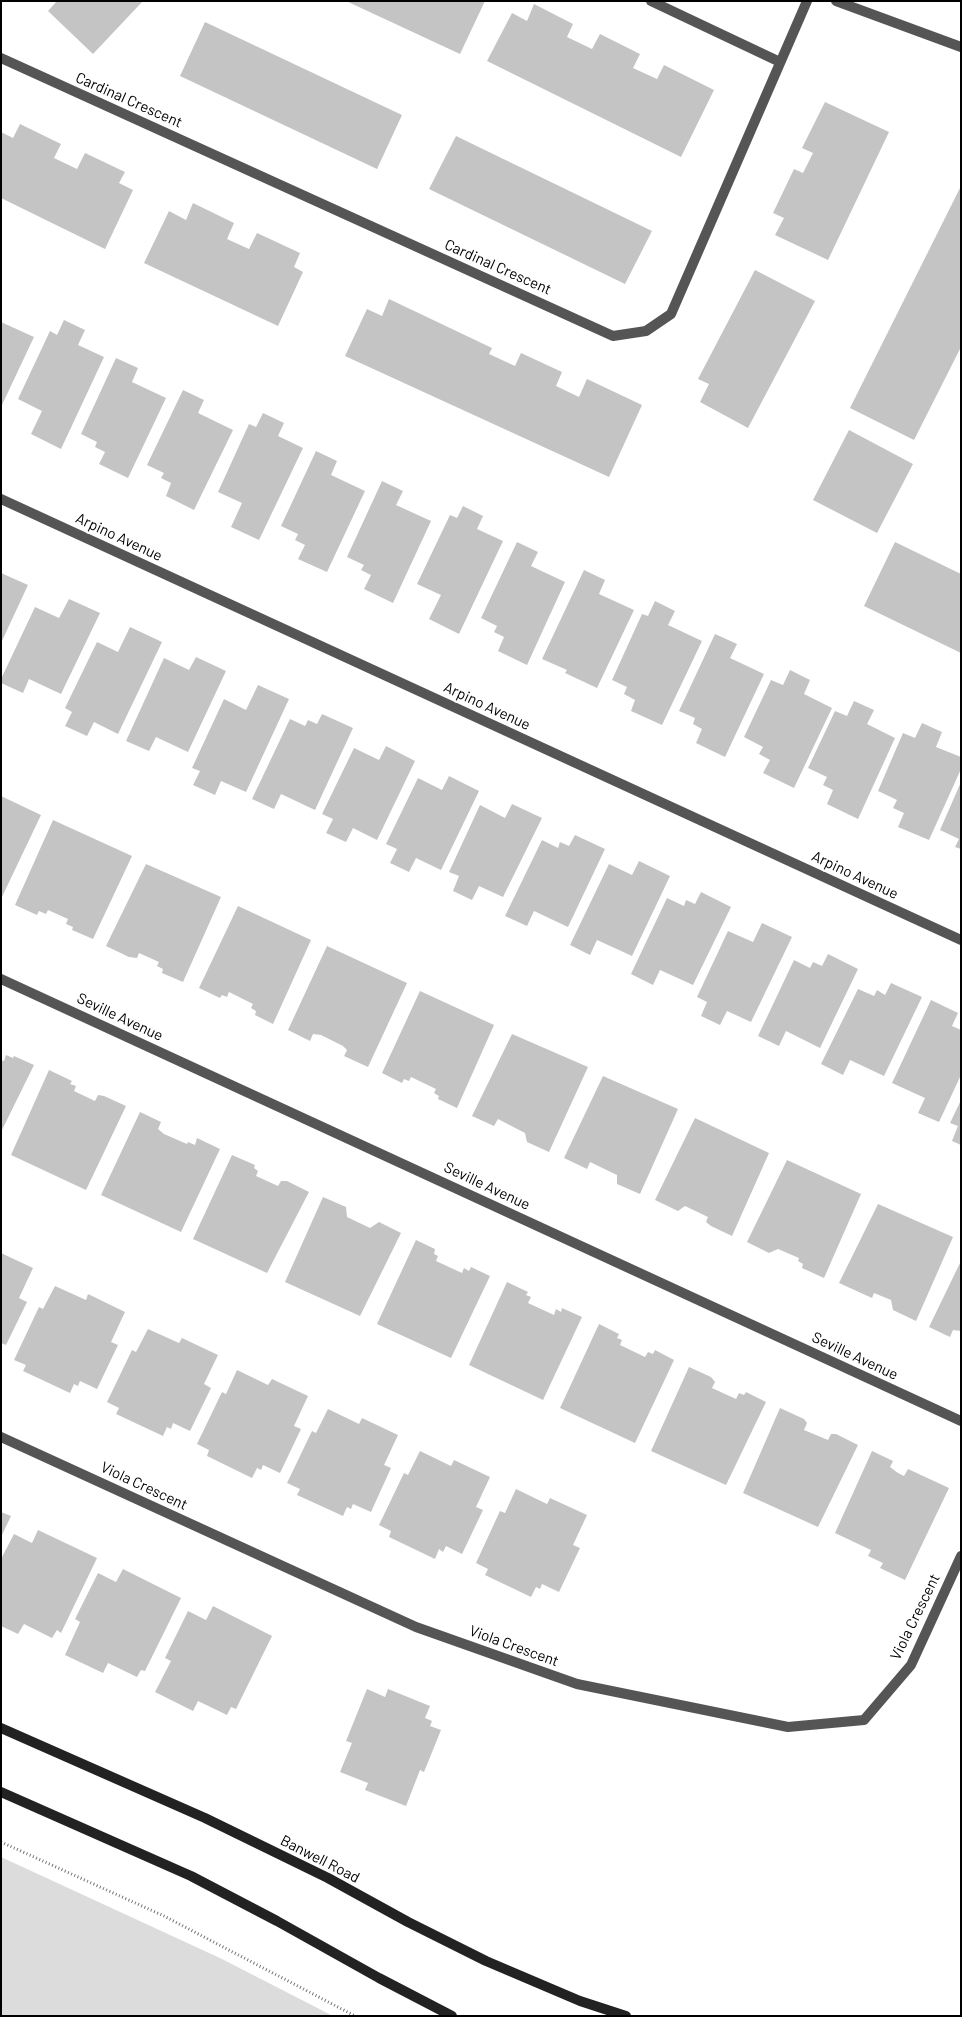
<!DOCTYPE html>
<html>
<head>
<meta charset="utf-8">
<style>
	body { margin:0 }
	#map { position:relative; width:962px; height:2017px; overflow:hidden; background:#fff; font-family:Barlow,sans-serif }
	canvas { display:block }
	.frame { position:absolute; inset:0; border:2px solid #000; pointer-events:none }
</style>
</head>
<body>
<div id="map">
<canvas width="962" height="2017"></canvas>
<div class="frame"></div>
</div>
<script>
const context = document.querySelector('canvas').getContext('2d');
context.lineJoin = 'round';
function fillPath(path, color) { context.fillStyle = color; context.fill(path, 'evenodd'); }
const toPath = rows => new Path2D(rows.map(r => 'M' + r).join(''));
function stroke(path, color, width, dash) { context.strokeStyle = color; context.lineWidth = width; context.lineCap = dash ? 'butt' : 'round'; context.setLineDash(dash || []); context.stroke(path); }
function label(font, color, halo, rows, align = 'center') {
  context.font = font + ' Barlow,sans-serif'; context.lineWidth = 4.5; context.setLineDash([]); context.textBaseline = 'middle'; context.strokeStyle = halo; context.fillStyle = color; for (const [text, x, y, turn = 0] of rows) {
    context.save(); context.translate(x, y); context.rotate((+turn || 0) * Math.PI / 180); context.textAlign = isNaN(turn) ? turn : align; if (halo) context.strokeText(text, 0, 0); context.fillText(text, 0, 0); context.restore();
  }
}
fillPath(toPath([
	[1,1857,222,1959,333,2016,1,2016]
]), '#dcdcdc');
fillPath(toPath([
	[57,1,143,1,93,54,48,11],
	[346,1,485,1,460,54],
	[534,4,573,24,567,37,592,49,600,34,640,54,633,68,657,79,664,65,714,90,681,157,487,61,512,13,527,21],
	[205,22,402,115,377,169,180,76],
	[825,102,889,132,828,260,775,235,784,218,773,213,794,169,803,173,813,153,802,148],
	[20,124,61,144,54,158,77,169,85,153,125,172,119,183,133,190,105,249,1,198,1,132,13,138],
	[456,136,652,231,625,284,429,189],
	[961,186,961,347,914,440,850,408],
	[193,203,234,223,227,239,249,249,257,233,300,253,294,267,303,272,278,326,144,263,169,211,186,220],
	[755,270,815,301,748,428,700,402,709,384,698,379],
	[389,299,492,348,489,354,515,366,521,353,562,372,556,386,579,397,587,379,642,405,609,477,345,356,367,309,382,316],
	[64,320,85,330,78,345,104,357,61,449,31,434,42,411,18,399,50,331,57,335],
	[1,322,34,337,1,407],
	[116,358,138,368,132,382,166,398,128,478,99,464,105,452,95,447,97,442,81,434],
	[183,390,204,400,198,413,233,430,194,510,166,496,171,483,161,478,164,473,147,465],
	[263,413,284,423,278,436,303,448,259,540,231,527,242,503,218,492,249,424,256,427],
	[849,430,913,464,877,533,813,500],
	[316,451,337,461,331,475,365,491,327,572,298,559,305,545,295,540,298,534,281,526],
	[382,481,403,491,396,505,431,521,393,603,364,589,371,575,361,570,364,565,347,557],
	[463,506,483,516,477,529,503,541,459,634,429,619,441,595,417,584,450,515,457,518],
	[517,542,538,552,531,566,565,582,527,665,498,651,504,637,494,632,497,626,481,618],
	[895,542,961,574,961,653,864,606],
	[584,570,605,580,599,594,634,610,597,688,565,673,567,670,542,659],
	[1,573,28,585,1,643],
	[69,599,100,613,61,694,29,679,23,693,1,683,1,679,35,607,59,618],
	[655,601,675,611,668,625,702,641,662,725,631,711,635,700,624,694,627,687,612,680,642,614,648,616],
	[130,627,162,642,118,734,94,722,87,736,65,726,72,712,65,708,97,642,118,652],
	[715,634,737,644,730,658,764,674,725,757,696,743,702,729,693,724,695,718,679,711],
	[196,657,226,671,188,752,156,737,149,751,126,741,164,658,189,670],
	[790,670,810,680,804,694,832,708,794,788,763,773,770,760,759,754,763,747,744,737,771,680,783,685],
	[258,685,289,699,246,792,221,781,215,795,193,785,200,771,192,768,224,699,246,710],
	[854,701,874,710,867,724,895,738,858,819,827,804,833,790,823,785,827,777,808,768,835,711,847,716],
	[322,714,353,728,315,810,281,794,274,809,252,799,290,719,305,726,308,720,317,724],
	[922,723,942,732,936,747,961,757,961,769,929,840,898,827,904,813,893,808,897,800,878,791,903,733,915,738],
	[386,746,415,761,377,840,353,828,346,842,326,833,333,819,322,814,354,748,379,760],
	[449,776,479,791,441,870,416,858,409,872,390,863,397,849,386,844,418,778,442,790],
	[961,782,961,849,955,847,959,839,940,830],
	[1,796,41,815,1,899],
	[512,804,542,818,503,897,479,886,472,900,453,891,459,876,449,872,480,805,505,818],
	[53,820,132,856,93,939,72,930,73,927,66,924,68,919,48,910,46,914,39,911,37,915,15,905],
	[575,835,605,849,568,927,534,911,527,926,505,916,542,840,558,848,560,842,569,846],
	[639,861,670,876,632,956,597,940,590,955,570,945,609,864,632,875],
	[146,864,221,897,183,982,162,973,163,969,157,966,159,962,139,953,137,958,129,957,106,946],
	[701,892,731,907,693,985,660,970,653,985,631,974,667,898,684,906,686,900,695,904],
	[238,906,311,940,273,1024,255,1015,256,1011,251,1008,253,1004,229,992,227,997,222,995,220,998,199,988],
	[762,923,792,937,751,1022,727,1011,720,1025,701,1016,707,1002,697,997,728,931,753,942],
	[327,946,407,983,368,1067,344,1056,347,1050,343,1046,321,1035,313,1034,310,1041,288,1030],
	[828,954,858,969,820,1048,786,1031,779,1046,758,1036,794,960,810,968,813,962,822,966],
	[891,983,922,997,884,1076,850,1060,843,1075,821,1064,858,989,874,996,877,990,885,995],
	[420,991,494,1025,457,1108,438,1099,439,1096,434,1093,436,1089,411,1077,409,1081,404,1079,402,1083,382,1073],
	[931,1000,958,1013,952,1026,961,1030,961,1075,939,1122,918,1113,925,1098,892,1083],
	[512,1034,588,1067,549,1152,527,1142,525,1133,498,1119,494,1126,472,1116],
	[6,1055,13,1058,14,1056,34,1065,1,1132,1,1060,4,1061],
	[49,1070,72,1081,70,1084,76,1086,74,1091,95,1101,98,1095,104,1096,126,1106,86,1190,11,1155],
	[603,1076,678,1109,640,1194,617,1184,617,1175,590,1162,587,1169,564,1158],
	[961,1100,961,1145,952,1141,958,1126,950,1123],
	[140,1112,161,1122,158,1129,164,1134,187,1144,188,1142,195,1145,197,1138,220,1149,181,1232,101,1195],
	[695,1118,769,1153,732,1236,711,1226,706,1222,708,1217,685,1206,678,1211,655,1200],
	[232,1155,255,1165,254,1168,258,1171,256,1176,278,1186,281,1181,287,1181,309,1192,267,1273,193,1239],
	[787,1160,861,1194,824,1278,802,1268,803,1264,798,1261,799,1258,778,1249,769,1253,747,1242],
	[323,1197,346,1207,347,1217,370,1228,379,1222,401,1233,360,1316,285,1282],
	[878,1204,953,1237,916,1321,893,1310,891,1300,874,1293,872,1298,839,1283],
	[416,1240,435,1249,434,1254,438,1256,436,1261,462,1273,464,1268,469,1271,471,1267,490,1276,451,1358,377,1324],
	[1,1253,33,1268,19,1298,27,1302,6,1345,1,1343],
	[961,1261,961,1331,953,1330,950,1337,929,1327],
	[507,1282,528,1292,526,1295,531,1297,528,1303,554,1315,556,1309,561,1312,562,1308,582,1317,543,1400,469,1365],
	[55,1286,86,1300,88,1294,125,1312,111,1342,118,1345,97,1389,80,1381,78,1386,74,1384,70,1393,23,1371,26,1365,14,1360,39,1307,43,1309],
	[599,1324,619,1334,617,1338,622,1340,620,1345,645,1357,648,1352,653,1354,655,1350,674,1360,635,1443,560,1408],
	[148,1329,179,1343,182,1338,218,1355,204,1384,211,1388,190,1431,173,1423,171,1429,167,1427,163,1436,116,1414,119,1408,107,1402,132,1350,136,1352],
	[689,1367,711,1377,715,1382,712,1388,736,1399,739,1393,744,1395,746,1392,766,1402,726,1485,651,1451],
	[237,1370,268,1385,272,1379,308,1396,294,1426,301,1429,280,1473,263,1465,261,1470,257,1468,252,1478,207,1456,209,1450,197,1444,222,1392,226,1394],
	[780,1408,804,1419,807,1423,804,1430,828,1440,831,1434,836,1434,858,1445,818,1527,743,1493],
	[328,1409,359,1424,362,1418,398,1435,384,1465,391,1468,371,1512,353,1504,351,1509,347,1507,343,1516,297,1495,300,1489,287,1483,312,1431,316,1433],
	[420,1451,451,1466,454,1460,490,1477,476,1507,483,1510,462,1554,446,1546,443,1552,439,1549,435,1559,389,1537,391,1531,379,1525,404,1473,408,1475],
	[872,1451,893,1461,890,1467,898,1473,904,1476,908,1469,949,1488,905,1580,880,1568,883,1563,868,1556,871,1550,835,1533],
	[516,1489,547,1504,550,1498,587,1515,573,1545,580,1548,559,1592,542,1584,540,1589,536,1587,531,1597,485,1575,488,1569,476,1563,500,1511,505,1513],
	[1,1512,11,1516,1,1537],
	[38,1530,97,1558,61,1633,57,1630,52,1638,24,1624,18,1634,1,1626,1,1559,14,1534,32,1543],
	[123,1569,181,1598,145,1671,141,1670,137,1677,108,1663,103,1673,65,1655,80,1622,75,1619,98,1573,116,1582],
	[213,1606,272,1636,236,1709,231,1707,227,1715,198,1701,193,1711,155,1692,171,1661,165,1658,188,1611,206,1620],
	[367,1689,385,1697,388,1689,430,1706,425,1718,432,1721,430,1726,441,1730,424,1772,420,1770,406,1806,365,1790,368,1783,340,1772,352,1743,346,1741]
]), '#c4c4c4');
stroke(toPath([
	[1,1842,164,1916,355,2016]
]), '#777', 3, [1, 2.5]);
stroke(toPath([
	[651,1,780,62],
	[836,1,961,47],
	[1,58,613,336,646,331,671,314,807,1],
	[1,499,961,940],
	[1,979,961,1421],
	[1,1437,416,1627,577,1684,788,1727,864,1720,911,1665,961,1556]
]), '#555', 10);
stroke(toPath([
	[1,1728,205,1818,328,1878,408,1922,486,1961,580,2001,626,2016],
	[1,1792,191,1876,277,1921,379,1978,452,2016]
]), '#222', 10);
label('15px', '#000', '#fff', [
	["Cardinal Crescent",129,100,24],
	["Cardinal Crescent",498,267,24],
	["Arpino Avenue",119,537,25],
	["Arpino Avenue",487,706,25],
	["Arpino Avenue",855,875,25],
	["Seville Avenue",120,1017,25],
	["Seville Avenue",487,1186,25],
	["Seville Avenue",855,1356,25],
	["Viola Crescent",144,1486,25],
	["Viola Crescent",915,1617,-64],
	["Viola Crescent",514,1646,20],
	["Banwell Road",320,1859,27]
]);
</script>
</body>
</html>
